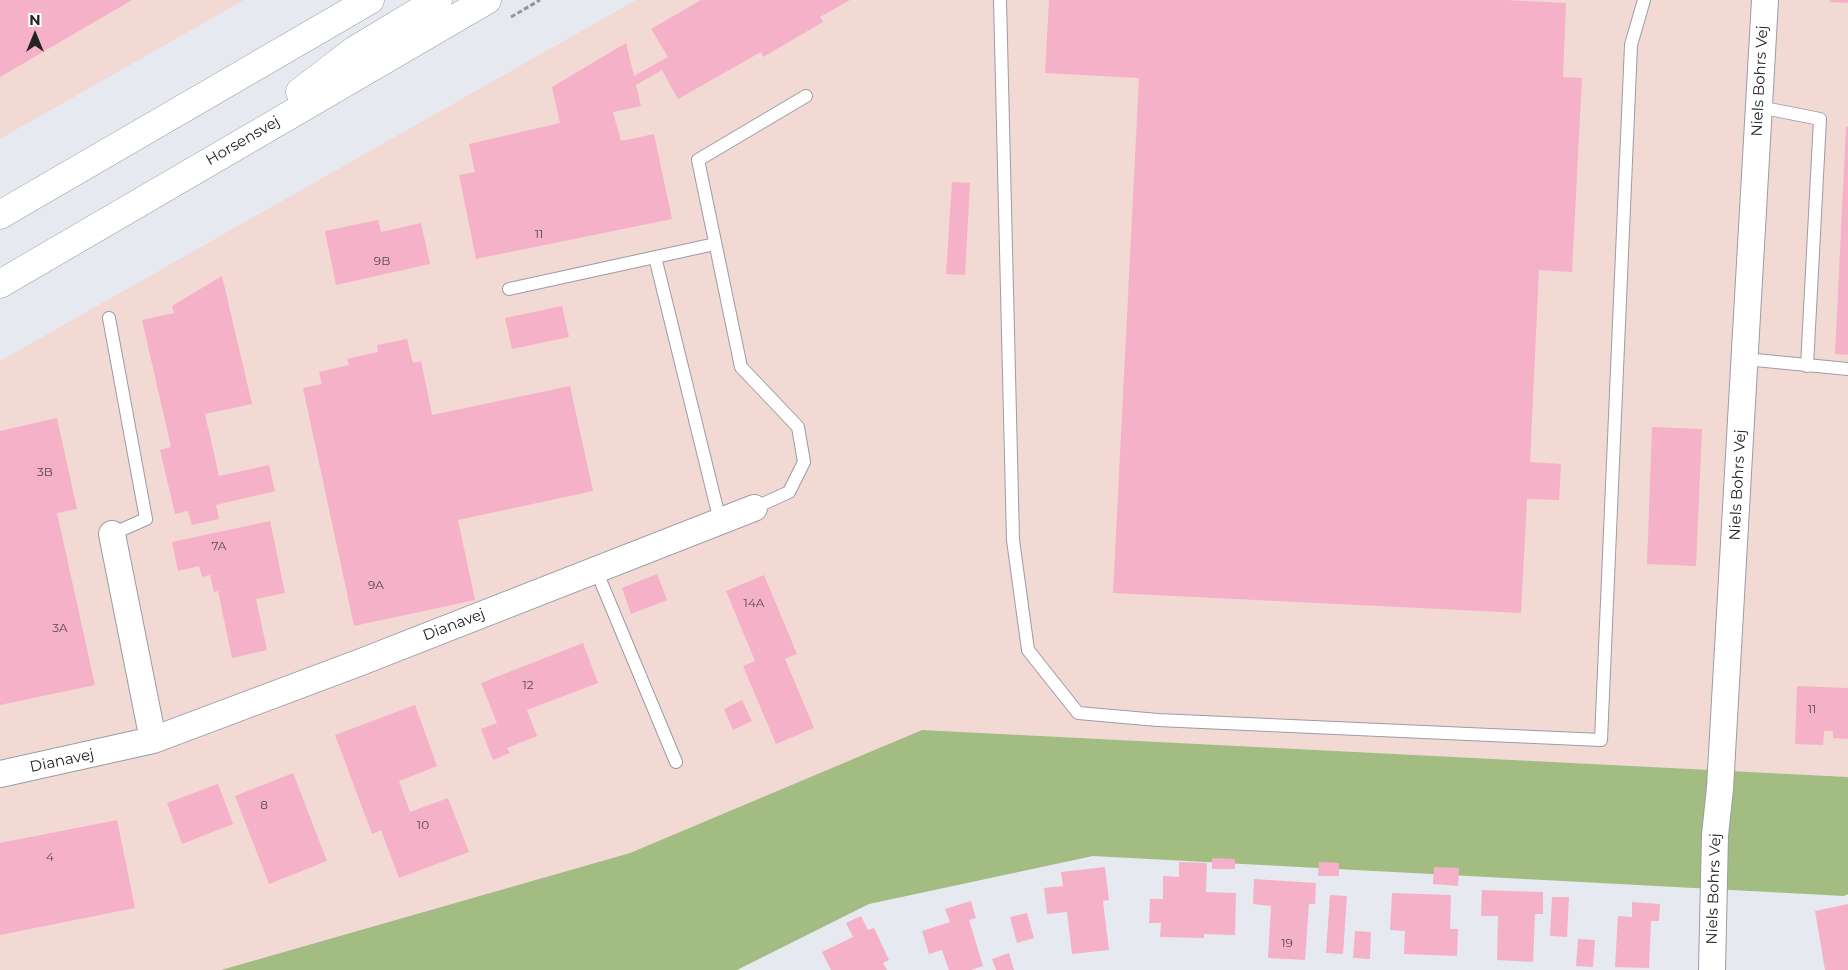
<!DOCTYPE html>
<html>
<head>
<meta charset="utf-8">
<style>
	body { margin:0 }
	#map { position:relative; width:1848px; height:970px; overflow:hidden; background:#e7e9f1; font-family:Montserrat,sans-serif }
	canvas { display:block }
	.north { position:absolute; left:10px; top:10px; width:50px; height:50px; -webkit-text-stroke:4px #fff; paint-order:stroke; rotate:0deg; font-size:14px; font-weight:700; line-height:20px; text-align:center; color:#232427 }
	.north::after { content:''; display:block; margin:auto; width:18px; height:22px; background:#232427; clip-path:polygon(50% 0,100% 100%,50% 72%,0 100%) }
</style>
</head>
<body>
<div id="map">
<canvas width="1848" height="970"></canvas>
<div class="north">N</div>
</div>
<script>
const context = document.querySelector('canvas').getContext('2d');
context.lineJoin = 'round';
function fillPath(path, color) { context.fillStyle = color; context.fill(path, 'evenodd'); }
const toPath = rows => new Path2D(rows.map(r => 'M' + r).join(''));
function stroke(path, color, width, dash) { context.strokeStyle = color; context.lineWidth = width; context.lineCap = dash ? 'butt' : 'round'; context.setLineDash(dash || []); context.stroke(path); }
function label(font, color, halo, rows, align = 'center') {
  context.font = font + ' Montserrat,sans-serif'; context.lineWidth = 4; context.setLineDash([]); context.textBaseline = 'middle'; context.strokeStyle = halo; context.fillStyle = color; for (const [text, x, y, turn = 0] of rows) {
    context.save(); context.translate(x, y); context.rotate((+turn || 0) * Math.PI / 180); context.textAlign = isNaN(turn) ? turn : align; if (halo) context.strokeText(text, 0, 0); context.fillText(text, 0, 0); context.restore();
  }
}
fillPath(toPath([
	[0,0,244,0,0,139],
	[636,0,1848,0,1848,777,922,730,630,853,221,970,0,970,0,361]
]), '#f3d9d4');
fillPath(toPath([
	[922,730,1848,777,1848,894,1844,896,1093,856,869,904,737,970,221,970,630,853]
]), '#a3bc81');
fillPath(toPath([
	[0,0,132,0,0,77],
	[701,0,850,0,820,17,823,22,763,57,761,52,678,99,662,70,636,85,641,106,613,112,621,141,654,134,672,219,476,259,459,175,475,172,469,144,560,123,552,87,626,43,634,76,668,57,651,29],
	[1049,0,1505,0,1566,3,1563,77,1582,78,1572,272,1539,270,1530,462,1561,464,1559,500,1527,499,1521,613,1113,593,1139,78,1045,73],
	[1830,0,1848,0,1848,3,1830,2],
	[1846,127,1848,127,1848,355,1835,354],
	[952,182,970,183,965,275,946,274],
	[378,220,381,232,421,223,430,264,336,285,325,231],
	[222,276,252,404,205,414,219,476,269,465,275,491,216,505,219,519,192,525,188,511,175,514,160,450,171,447,142,320,174,313,172,306],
	[562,306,569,337,512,349,505,318],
	[407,339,413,363,421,361,432,415,570,386,593,491,458,520,475,600,354,626,303,388,322,384,319,372,349,365,347,359,378,352,377,345],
	[57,418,77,509,57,513,95,685,0,705,0,431],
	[1652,427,1702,429,1696,566,1647,564],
	[270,521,285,593,256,599,267,650,232,658,218,591,214,592,210,575,202,577,199,566,178,571,172,542],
	[657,574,667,600,631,614,622,588],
	[764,575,797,654,785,659,814,728,776,744,743,666,755,661,726,591],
	[583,643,598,683,527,710,537,736,507,748,510,753,493,760,481,729,497,723,481,683],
	[1797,686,1848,688,1848,739,1833,738,1833,731,1824,731,1823,745,1795,744],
	[742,700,752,721,733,730,724,709],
	[415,705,437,766,399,781,410,812,448,798,469,852,399,878,381,830,372,834,335,735],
	[293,773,327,861,269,884,235,796],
	[218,784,233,824,182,844,167,803],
	[117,820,135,908,0,935,0,843],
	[1212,858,1235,859,1235,869,1212,869],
	[1179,862,1207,863,1206,892,1236,893,1235,935,1204,934,1204,938,1160,937,1161,923,1149,923,1150,899,1163,899,1163,876,1179,877],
	[1319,862,1339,863,1339,876,1318,876],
	[1105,867,1109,900,1103,901,1109,950,1072,954,1067,912,1047,914,1044,888,1063,886,1061,872],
	[1434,867,1459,868,1458,886,1433,884],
	[1254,879,1316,883,1315,904,1309,904,1305,960,1268,958,1271,906,1253,904],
	[1482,890,1543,892,1543,914,1535,914,1533,962,1497,960,1498,916,1481,916],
	[1392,893,1451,895,1450,929,1458,929,1457,956,1404,954,1405,931,1390,930],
	[1330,895,1347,896,1343,954,1326,953],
	[1552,897,1569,897,1567,937,1550,936],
	[971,901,976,918,969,920,983,966,971,970,949,970,942,950,929,954,922,931,950,922,945,909],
	[1632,902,1660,904,1659,921,1651,921,1649,968,1615,967,1618,916,1632,917],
	[1848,904,1848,970,1825,970,1815,911],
	[1027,913,1034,938,1017,943,1010,917],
	[861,916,868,930,874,928,889,960,883,963,887,970,831,970,822,952,853,937,846,923],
	[1355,931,1371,932,1370,959,1353,958],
	[1578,939,1595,940,1593,967,1576,966],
	[1009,953,1014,970,996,970,992,959]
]), '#f5b1c7');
const lane = toPath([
	[1000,0,1013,540,1028,650,1078,713,1158,720,1601,740,1631,45,1644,0],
	[1759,107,1820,119,1807,366],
	[655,257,720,521],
	[509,289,715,244],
	[109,318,146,519,112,534],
	[1745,359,1848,369],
	[754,508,789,492,804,462,798,427,741,367,698,160,806,96],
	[596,570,676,762]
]);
const street = toPath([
	[112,534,153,740],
	[0,774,153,740,361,662,754,508],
	[1712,970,1715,835,1720,788,1765,0]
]);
const secondary = toPath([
	[300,92,355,50,438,0],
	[0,215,370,0],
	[0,284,487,0]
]);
stroke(lane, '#9a9da4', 14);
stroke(street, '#9a9da4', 28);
stroke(secondary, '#9a9da4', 29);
stroke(toPath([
	[511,17,540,0]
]), '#93959b', 3, [5, 2.5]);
stroke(lane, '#fff', 12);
stroke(street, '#fff', 26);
stroke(secondary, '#fff', 28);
label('12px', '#58474f', null, [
	["11",539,234],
	["9B",382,261],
	["3B",45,472],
	["7A",219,546],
	["9A",376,585],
	["14A",754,603],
	["3A",60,628],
	["12",528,685],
	["11",1812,709],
	["8",264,805],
	["10",423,825],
	["4",50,857],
	["19",1287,943]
]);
label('15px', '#232427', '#fff', [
	["Niels Bohrs Vej",1760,81,-87],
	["Horsensvej",243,141,-30],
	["Niels Bohrs Vej",1738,485,-87],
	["Dianavej",454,625,-21],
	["Dianavej",62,761,-12],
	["Niels Bohrs Vej",1714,889,-88]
]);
</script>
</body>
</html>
